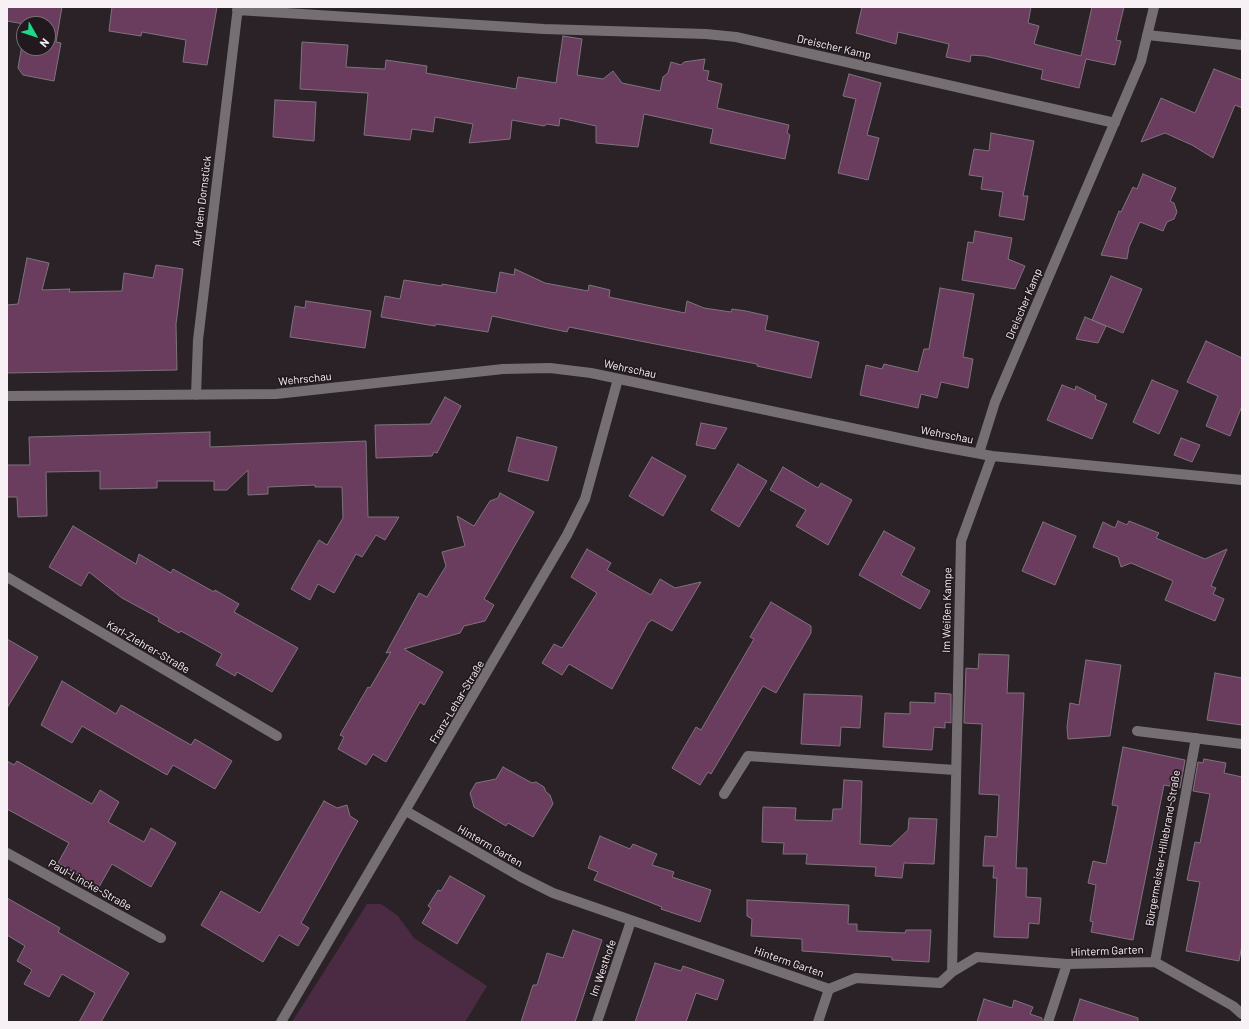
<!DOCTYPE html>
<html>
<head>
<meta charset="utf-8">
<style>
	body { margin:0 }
	#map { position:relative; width:1249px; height:1029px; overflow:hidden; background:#2b2228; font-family:Barlow,sans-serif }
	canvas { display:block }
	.frame { position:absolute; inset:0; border:8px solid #f7f0f5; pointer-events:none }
	.north { position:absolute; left:16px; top:16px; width:40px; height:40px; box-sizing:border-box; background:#22191f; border:1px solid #776f75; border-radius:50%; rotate:129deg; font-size:11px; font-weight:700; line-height:16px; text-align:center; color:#f7f0f5 }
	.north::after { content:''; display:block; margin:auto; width:14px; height:18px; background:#1dd988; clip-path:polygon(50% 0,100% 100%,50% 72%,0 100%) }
</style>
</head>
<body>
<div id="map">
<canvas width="1249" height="1029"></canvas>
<div class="frame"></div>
<div class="north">N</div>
</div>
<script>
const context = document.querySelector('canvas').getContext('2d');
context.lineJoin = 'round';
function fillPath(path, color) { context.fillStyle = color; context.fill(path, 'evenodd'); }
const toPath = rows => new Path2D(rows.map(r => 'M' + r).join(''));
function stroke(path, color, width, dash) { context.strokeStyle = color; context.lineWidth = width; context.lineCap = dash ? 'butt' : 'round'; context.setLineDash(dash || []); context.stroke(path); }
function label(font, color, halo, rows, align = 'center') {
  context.font = font + ' Barlow,sans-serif'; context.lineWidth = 3.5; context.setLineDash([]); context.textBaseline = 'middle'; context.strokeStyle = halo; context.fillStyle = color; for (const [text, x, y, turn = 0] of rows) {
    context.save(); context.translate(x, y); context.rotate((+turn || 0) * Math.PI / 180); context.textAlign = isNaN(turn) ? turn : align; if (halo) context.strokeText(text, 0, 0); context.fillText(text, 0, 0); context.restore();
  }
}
fillPath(toPath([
	[367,904,381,904,398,916,414,938,487,986,465,1022,292,1022]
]), '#4b2b43');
const building = toPath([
	[7,7,62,7,56,42,61,43,54,81,23,75,18,68,24,33,24,48,48,48,48,24,24,24,7,21,7,7],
	[112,7,217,7,207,65,183,62,186,40,142,32,141,36,109,31,112,7],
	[862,7,1031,7,1028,23,1039,26,1034,44,1081,56,1092,7,1124,7,1116,40,1121,41,1115,65,1086,59,1079,88,1041,79,1043,70,985,56,971,55,970,62,946,57,949,44,898,32,896,44,856,33,862,7],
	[563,36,582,39,577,75,603,79,613,71,622,83,660,91,663,77,668,73,671,62,681,65,684,62,705,59,703,70,709,71,707,80,722,84,717,108,789,125,787,133,790,135,785,159,710,143,713,129,644,114,638,147,596,143,596,126,560,118,559,126,547,124,544,126,512,120,510,139,469,143,473,124,435,117,433,132,412,129,410,140,364,135,368,93,300,89,302,42,348,45,346,67,385,69,386,60,427,66,426,73,516,89,518,77,556,83,563,36],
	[1214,69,1242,80,1242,108,1235,105,1213,158,1192,145,1165,133,1141,142,1161,98,1195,113,1214,69],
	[849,74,881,83,867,135,879,138,868,180,838,173,856,99,843,96,849,74],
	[275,100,316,102,314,141,273,137,275,100],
	[991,133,1034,141,1023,196,1028,196,1024,220,999,216,1003,192,981,189,983,177,969,175,974,149,989,151,991,133],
	[1143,174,1176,188,1170,201,1174,203,1177,212,1174,219,1167,222,1163,231,1140,222,1129,247,1127,259,1101,255,1119,211,1121,212,1133,187,1137,189,1143,174],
	[975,231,1012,238,1008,259,1025,266,1015,289,962,280,968,242,973,243,975,231],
	[27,258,49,263,42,290,70,289,69,292,122,291,124,273,153,278,156,265,183,269,176,324,177,370,7,373,7,305,18,304,27,258],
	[515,269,545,283,588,291,589,285,610,290,609,297,685,313,687,301,704,308,731,312,732,309,746,311,768,316,765,330,819,342,811,378,757,366,757,364,569,327,567,332,492,316,488,332,436,324,435,326,381,317,385,296,400,299,404,280,442,286,442,284,496,293,500,272,514,275,515,269],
	[1111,276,1142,289,1123,333,1092,320,1111,276],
	[940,288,974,294,963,357,973,359,968,388,941,382,937,398,921,394,918,408,860,395,866,365,882,369,884,364,918,372,924,349,929,349,940,288],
	[306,301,371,311,365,348,290,337,295,306,305,308,306,301],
	[1085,317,1106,326,1098,343,1076,339,1085,317],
	[1206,341,1242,358,1242,406,1230,436,1206,426,1218,396,1187,382,1206,341],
	[1152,380,1178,391,1159,434,1133,422,1152,380],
	[1062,385,1075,390,1076,386,1096,396,1095,399,1107,404,1092,439,1047,420,1062,385],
	[445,397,461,406,437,453,434,452,432,456,376,458,375,425,430,424,445,397],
	[701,423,727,428,715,449,696,445,701,423],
	[210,432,210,447,366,441,368,517,399,517,385,540,376,535,362,557,356,554,334,593,318,584,310,600,291,589,319,540,327,545,343,518,342,487,315,487,315,485,268,487,268,494,248,495,248,470,227,490,214,490,214,481,157,481,157,488,100,489,100,471,46,472,47,516,18,517,17,497,7,497,7,465,30,465,29,437,210,432],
	[517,437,557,447,548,481,508,471,517,437],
	[1181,438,1200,445,1192,462,1174,455,1181,438],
	[652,457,686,476,663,516,629,496,652,457],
	[738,464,767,481,739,527,711,510,738,464],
	[783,467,818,488,821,483,852,500,828,545,796,526,806,510,770,490,783,467],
	[500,493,534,512,484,599,494,605,485,621,464,626,460,633,404,649,443,672,424,705,420,702,386,762,373,754,366,765,338,749,344,737,340,735,368,687,370,688,391,652,386,653,419,593,427,597,446,566,442,552,465,546,457,516,474,526,490,501,498,498,500,493],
	[1118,521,1127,525,1129,521,1159,533,1156,538,1205,559,1227,549,1211,586,1216,588,1213,594,1224,599,1215,621,1165,600,1173,581,1131,563,1121,567,1118,557,1093,547,1103,522,1115,528,1118,521],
	[1043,522,1076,536,1055,585,1022,571,1043,522],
	[73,526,136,564,139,554,171,573,173,569,214,592,215,590,239,604,234,612,298,648,272,692,237,672,235,676,216,665,222,654,181,631,179,633,158,621,159,618,122,598,89,572,81,586,49,567,73,526],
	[884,531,915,548,901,575,930,591,920,609,859,575,884,531],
	[587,549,611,563,607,570,651,595,660,579,675,588,701,582,672,631,652,620,648,623,612,689,569,664,562,675,542,663,554,644,562,648,597,593,571,577,587,549],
	[771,602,811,626,811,633,776,693,763,686,711,774,708,772,700,785,672,768,696,727,701,730,754,639,750,637,771,602],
	[7,639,38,657,7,708,7,639],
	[979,654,1009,655,1007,693,1024,693,1016,868,1027,868,1026,897,1041,898,1039,924,1029,923,1028,938,994,937,997,878,993,878,994,866,983,866,985,836,997,837,999,795,979,794,982,724,964,723,966,668,978,669,979,654],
	[1086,660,1121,665,1110,736,1068,739,1067,727,1070,703,1079,705,1086,660],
	[1215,673,1242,678,1242,725,1207,720,1215,673],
	[62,681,116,714,121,705,191,745,195,739,232,761,215,789,173,765,167,775,82,726,72,743,41,725,62,681],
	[935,693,951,694,951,723,945,722,945,728,934,727,932,750,883,747,885,713,910,714,910,702,935,703,935,693],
	[804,694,862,696,860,728,841,727,840,746,801,744,804,694],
	[1123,747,1185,760,1180,788,1164,785,1133,940,1091,932,1093,922,1090,921,1096,885,1088,883,1093,861,1106,864,1118,806,1112,805,1123,747],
	[1204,759,1226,763,1224,773,1242,777,1242,945,1239,961,1186,951,1200,882,1187,880,1195,842,1200,843,1210,794,1193,791,1198,762,1203,763,1204,759],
	[7,761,14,765,17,761,92,804,100,790,119,802,108,822,144,842,151,828,176,843,151,887,112,864,99,887,58,863,69,843,7,809,7,761],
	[503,767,532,783,536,782,544,787,546,792,550,795,553,804,533,837,508,823,506,826,474,807,470,793,476,783,496,779,503,767],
	[844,780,862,781,860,844,891,846,908,830,909,818,937,819,934,864,904,863,902,878,875,876,876,867,806,864,807,854,783,854,784,843,762,842,763,807,796,808,795,820,832,821,833,809,842,809,844,780],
	[324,801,337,808,347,805,350,816,358,821,301,923,309,928,298,946,279,935,263,962,201,925,221,891,260,913,324,801],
	[600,836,630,849,633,844,657,854,652,865,674,872,672,877,711,890,700,922,661,909,662,907,594,880,598,872,588,868,600,836],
	[450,876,485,896,457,944,422,923,431,908,428,906,438,890,441,891,450,876],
	[7,898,60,928,58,932,129,973,101,1022,79,1022,95,993,62,974,49,997,24,984,32,970,17,961,25,946,7,935,7,898],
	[747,900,849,905,848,924,857,924,857,931,905,933,906,930,931,930,929,962,892,960,892,957,802,951,802,939,751,936,752,919,747,916,747,900],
	[573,930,602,940,575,1022,521,1022,533,985,537,985,547,953,563,958,573,930],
	[655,963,681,971,683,966,724,980,717,1000,696,993,686,1022,635,1022,655,963],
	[984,999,1012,1008,1014,1000,1033,1007,1030,1014,1042,1018,1042,1022,977,1022,984,999],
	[1080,999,1138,1018,1138,1022,1073,1022,1080,999]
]);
fillPath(building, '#6a3d5e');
stroke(building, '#7e737b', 1);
stroke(toPath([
	[237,10,544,29,706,34,736,37,1115,123],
	[1147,35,1242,45],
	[196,395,198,340,238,7],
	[7,396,276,394,503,369,550,368,591,373,932,445,992,456,1242,480],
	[979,453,995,402,1141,61,1154,7],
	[7,577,277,736],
	[1137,731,1242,744],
	[724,794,748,756,955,770],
	[406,811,521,877,553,893,829,989,856,978,940,983,952,972,977,957,1067,964,1155,962,1233,1006,1242,1014],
	[7,853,161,938],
	[1155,962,1196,738],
	[952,972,961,541,992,456],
	[281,1022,567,535,585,499,618,379],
	[597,1022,631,921],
	[818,1022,829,989],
	[1048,1022,1067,964]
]), '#756f73', 10);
label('11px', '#f7f0f5', '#22191f', [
	["Dreischer Kamp",834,47,13],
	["Auf dem Dornstück",202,201,-83],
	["Dreischer Kamp",1024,304,-67],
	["Wehrschau",630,369,12],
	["Wehrschau",305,379,-6],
	["Wehrschau",947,435,11],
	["Im Weißen Kampe",947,610,-89],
	["Karl-Ziehrer-Straße",148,647,30],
	["Franz-Lehar-Straße",457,702,-59],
	["Hinterm Garten",490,846,30],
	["Bürgermeister-Hillebrand-Straße",1163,848,-80],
	["Paul-Lincke-Straße",90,885,29],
	["Hinterm Garten",1107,951,-2],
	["Hinterm Garten",789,962,19],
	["Im Westhofe",603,968,-71]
]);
</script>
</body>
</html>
